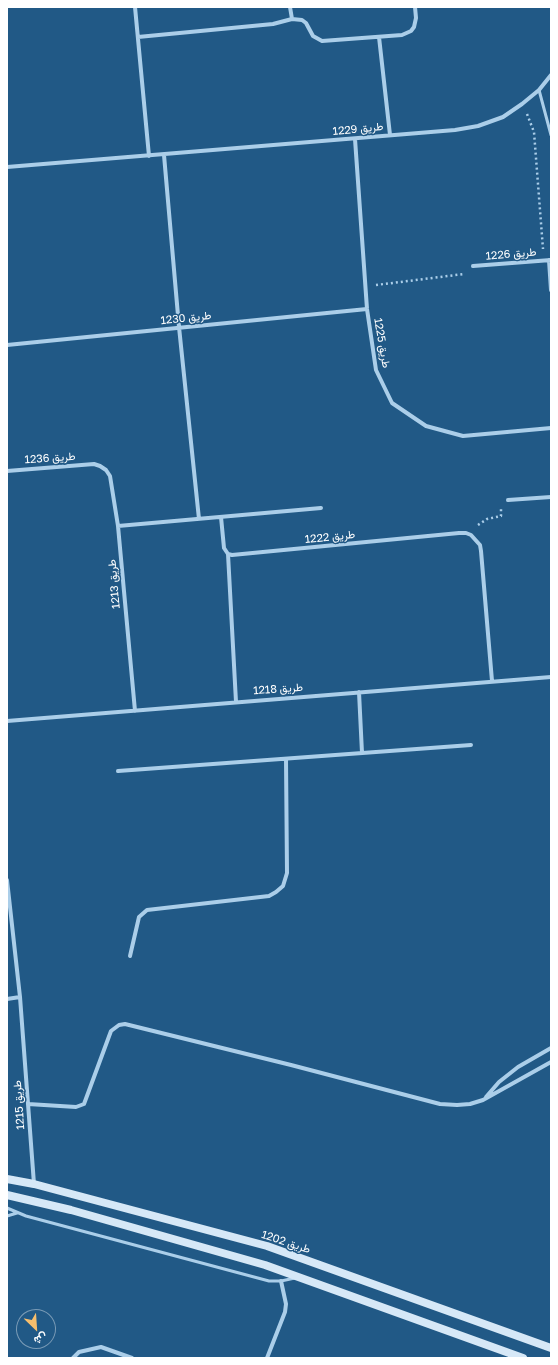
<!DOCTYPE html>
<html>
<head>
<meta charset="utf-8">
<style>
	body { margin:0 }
	#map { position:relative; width:558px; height:1365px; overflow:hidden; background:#215986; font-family:"Golos Text",Vazirmatn,sans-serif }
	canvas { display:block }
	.frame { position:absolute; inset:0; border:8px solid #fff; pointer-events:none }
	.north { position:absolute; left:16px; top:1309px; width:40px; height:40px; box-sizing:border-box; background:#215986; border:1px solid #7a9bb6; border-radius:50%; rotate:155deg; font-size:11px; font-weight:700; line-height:16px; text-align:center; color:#fff }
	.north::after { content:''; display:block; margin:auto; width:14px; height:18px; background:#f6be6d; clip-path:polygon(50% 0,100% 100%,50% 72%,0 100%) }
</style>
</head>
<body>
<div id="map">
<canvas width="558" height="1365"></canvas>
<div class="frame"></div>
<div class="north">ش</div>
</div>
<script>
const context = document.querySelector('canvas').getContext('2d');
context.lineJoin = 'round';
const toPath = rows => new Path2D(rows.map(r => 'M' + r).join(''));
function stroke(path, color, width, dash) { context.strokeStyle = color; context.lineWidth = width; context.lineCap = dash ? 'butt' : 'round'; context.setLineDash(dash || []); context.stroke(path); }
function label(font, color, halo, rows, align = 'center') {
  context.font = font + ' "Golos Text",Vazirmatn,sans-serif'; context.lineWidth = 3; context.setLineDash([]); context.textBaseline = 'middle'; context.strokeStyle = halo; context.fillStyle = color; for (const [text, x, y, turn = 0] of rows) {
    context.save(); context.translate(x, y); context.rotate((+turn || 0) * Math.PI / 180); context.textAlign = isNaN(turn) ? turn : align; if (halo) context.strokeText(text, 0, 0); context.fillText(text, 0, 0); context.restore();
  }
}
stroke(toPath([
	[527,114,534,132,543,249],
	[376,285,464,274],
	[478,525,487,519,501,516,501,508]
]), '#abcee9', 2.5, [2, 3]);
stroke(toPath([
	[539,90,551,135],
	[7,1208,26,1216,269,1281,281,1281,295,1278],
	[7,1216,17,1213]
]), '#abcee9', 3);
stroke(toPath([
	[135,7,149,156],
	[290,7,292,19],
	[138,37,273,24,292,19,302,20,306,23,313,36,322,41,402,35,411,31,414,27,416,18,415,7],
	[379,37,390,135],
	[355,139,367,309,376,370,392,403,426,426,463,436,551,428],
	[164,155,179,327,199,519],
	[7,167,455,130,478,126,503,117,522,104,539,90,551,75],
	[549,260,551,290],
	[473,266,551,260],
	[7,345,367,309],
	[7,471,94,464,100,466,106,470,110,476,118,526,135,711],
	[508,500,551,497],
	[221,517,224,548,228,554,232,555,459,533,466,533,471,535,480,545,481,551,492,681],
	[118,526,321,508],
	[228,554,236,702],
	[359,692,362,753],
	[7,721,551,677],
	[118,771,471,745],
	[7,880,20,997,34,1184],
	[130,956,139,917,147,910,269,896,276,892,283,886,287,873,286,759],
	[7,999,20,997],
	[486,1097,499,1082,518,1067,551,1048],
	[28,1104,76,1107,84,1104,111,1031,119,1025,125,1024,291,1065,440,1104,457,1105,470,1104,483,1100,551,1062],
	[73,1358,79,1352,101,1347,132,1358],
	[267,1358,285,1312,286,1304,281,1281]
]), '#abcee9', 4);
stroke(toPath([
	[7,1179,34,1184,267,1246,551,1348],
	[7,1195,71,1210,265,1265,523,1358]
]), '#d6e8f7', 8);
label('11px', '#fff', '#215986', [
	["طريق 1229",358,129,-6],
	["طريق 1226",511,254,-5],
	["طريق 1230",186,318,-6],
	["طريق 1225",382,343,80],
	["طريق 1236",50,458,-4],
	["طريق 1222",330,537,-6],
	["طريق 1213",114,584,-95],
	["طريق 1218",278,689,-4],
	["طريق 1215",19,1105,-94],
	["طريق 1202",286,1242,18]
]);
</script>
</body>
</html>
